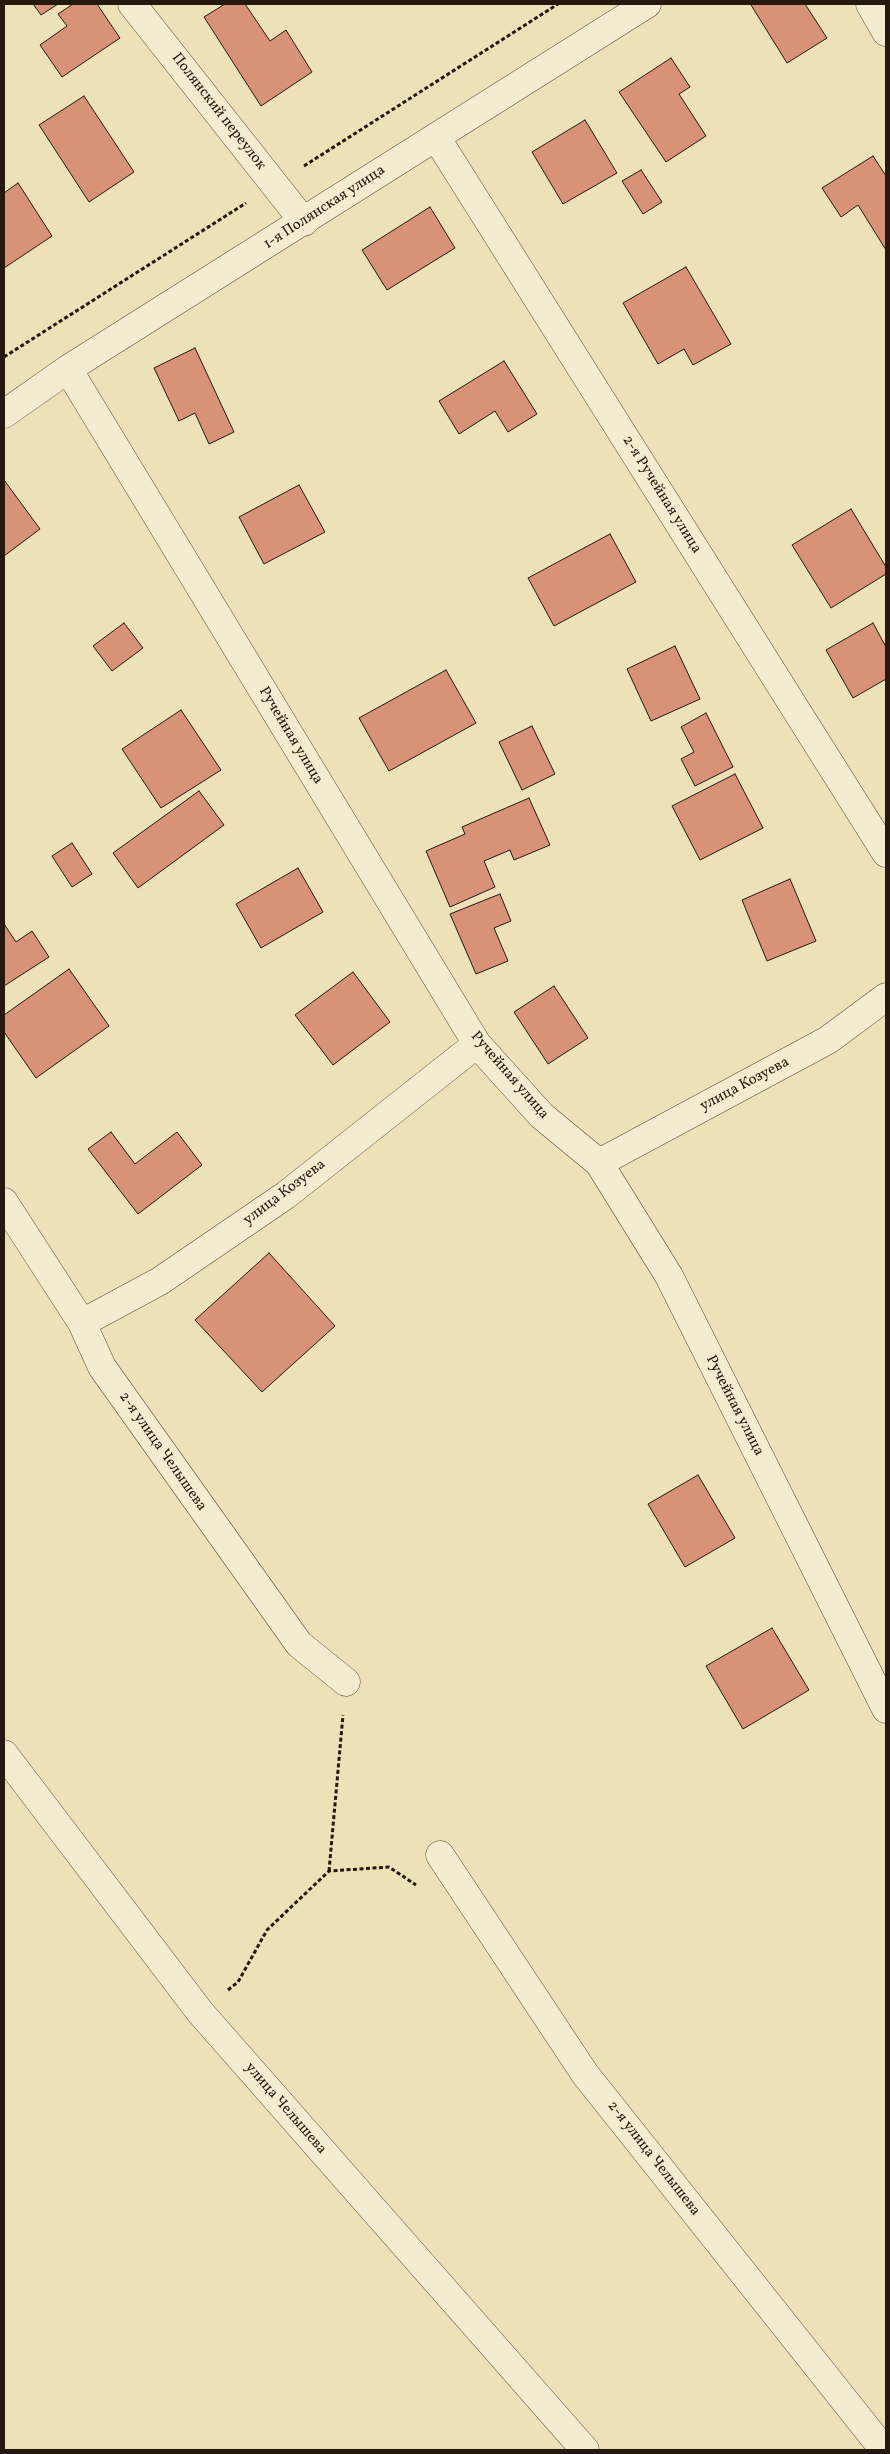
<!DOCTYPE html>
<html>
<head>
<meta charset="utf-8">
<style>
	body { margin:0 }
	#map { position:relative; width:890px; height:2454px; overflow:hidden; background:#ede1b7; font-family:Vollkorn,serif }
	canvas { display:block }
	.frame { position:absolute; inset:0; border:5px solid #24180f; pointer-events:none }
</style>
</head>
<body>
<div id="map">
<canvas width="890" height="2454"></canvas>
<div class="frame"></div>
</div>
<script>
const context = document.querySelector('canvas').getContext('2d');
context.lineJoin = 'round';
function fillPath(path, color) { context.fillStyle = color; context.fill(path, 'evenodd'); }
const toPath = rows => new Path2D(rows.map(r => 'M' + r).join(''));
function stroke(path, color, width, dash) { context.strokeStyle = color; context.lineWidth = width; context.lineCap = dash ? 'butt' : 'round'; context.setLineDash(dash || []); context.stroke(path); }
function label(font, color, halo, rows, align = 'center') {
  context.font = font + ' Vollkorn,serif'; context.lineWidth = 5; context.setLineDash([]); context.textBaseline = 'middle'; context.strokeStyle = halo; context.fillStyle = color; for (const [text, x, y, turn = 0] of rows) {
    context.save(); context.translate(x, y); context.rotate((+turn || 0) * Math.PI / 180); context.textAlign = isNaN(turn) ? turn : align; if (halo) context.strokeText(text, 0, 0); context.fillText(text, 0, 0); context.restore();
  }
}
const building = toPath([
	[33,4,58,4,41,15,33,4],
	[73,4,97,4,120,38,62,77,40,45,67,26,58,14,73,4],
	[225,4,245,4,270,41,286,30,312,72,261,106,204,17,225,4],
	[753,4,805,4,827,38,787,63,751,5,753,4],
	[671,58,690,87,679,94,706,136,666,162,619,92,671,58],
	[84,96,134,172,89,202,39,125,84,96],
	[585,120,617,173,563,204,532,152,585,120],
	[873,156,886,176,886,250,858,205,841,217,822,188,873,156],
	[641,170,662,202,643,214,622,181,641,170],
	[18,183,52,236,4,268,4,193,18,183],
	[430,207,455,248,387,290,362,250,430,207],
	[686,267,731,344,693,365,684,349,658,364,623,303,686,267],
	[195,348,234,432,209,444,195,413,179,421,154,368,195,348],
	[504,361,537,414,508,432,495,411,459,434,439,401,504,361],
	[4,480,40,529,4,556,4,480],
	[299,485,325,532,264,564,239,517,299,485],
	[851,509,886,567,886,574,831,608,792,545,851,509],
	[610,534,636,582,554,626,528,578,610,534],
	[124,623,143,648,112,671,93,646,124,623],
	[873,623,886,647,886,679,853,698,826,650,873,623],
	[675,646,700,699,651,721,627,669,675,646],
	[446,670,476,723,389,771,359,718,446,670],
	[181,710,221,770,161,808,122,749,181,710],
	[706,713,733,767,695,786,681,759,694,752,681,727,706,713],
	[532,726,555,774,522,790,499,742,532,726],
	[735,774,763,828,700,860,672,806,735,774],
	[199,791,224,825,138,888,113,853,199,791],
	[529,798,550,845,514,860,510,850,484,861,495,887,450,907,426,851,465,834,462,827,529,798],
	[72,843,92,874,72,887,52,856,72,843],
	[298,868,323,912,261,948,236,904,298,868],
	[790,879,816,941,767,961,742,900,790,879],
	[500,894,511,921,494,928,508,961,476,974,450,914,500,894],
	[4,924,16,942,32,931,49,957,4,986,4,924],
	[69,969,109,1026,36,1078,4,1032,4,1015,69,969],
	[353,972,390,1022,333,1065,295,1015,353,972],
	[554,986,588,1038,548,1064,514,1012,554,986],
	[111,1132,135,1164,177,1132,202,1165,138,1214,88,1149,111,1132],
	[269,1253,335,1326,262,1392,195,1320,269,1253],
	[698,1475,735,1538,685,1567,648,1504,698,1475],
	[772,1628,809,1690,743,1729,706,1666,772,1628]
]);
fillPath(building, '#d79278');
stroke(building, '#24180f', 1);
const minor = toPath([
	[132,4,304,222],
	[870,4,886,32],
	[436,137,886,853],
	[68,369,477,1044,542,1116,599,1163,669,1276,886,1709],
	[4,414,68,369,647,4],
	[599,1163,828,1040,886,997],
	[4,1202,82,1323,102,1367,299,1644,346,1682],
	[82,1323,160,1281,286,1195,477,1044],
	[4,1754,200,2012,585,2450],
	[440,1855,585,2074,884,2450]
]);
stroke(minor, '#564a39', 29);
stroke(toPath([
	[304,166,558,4],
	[4,357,246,203],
	[329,1871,343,1715],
	[228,1990,238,1982,267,1930,329,1871,389,1867,416,1885]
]), '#24180f', 3, [4, 2.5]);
stroke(minor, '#f3ecd0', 28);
label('15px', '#24180f', '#f3ecd0', [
	["Полянский переулок",218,112,52],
	["1-я Полянская улица",325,208,-33],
	["2-я Ручейная улица",661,495,58],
	["Ручейная улица",290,736,59],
	["Ручейная улица",509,1076,49],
	["улица Козуева",745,1085,-28],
	["улица Козуева",285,1193,-37],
	["Ручейная улица",734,1406,63],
	["2-я улица Челышева",162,1452,55],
	["улица Челышева",285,2109,49],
	["2-я улица Челышева",653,2159,52]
]);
</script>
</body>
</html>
